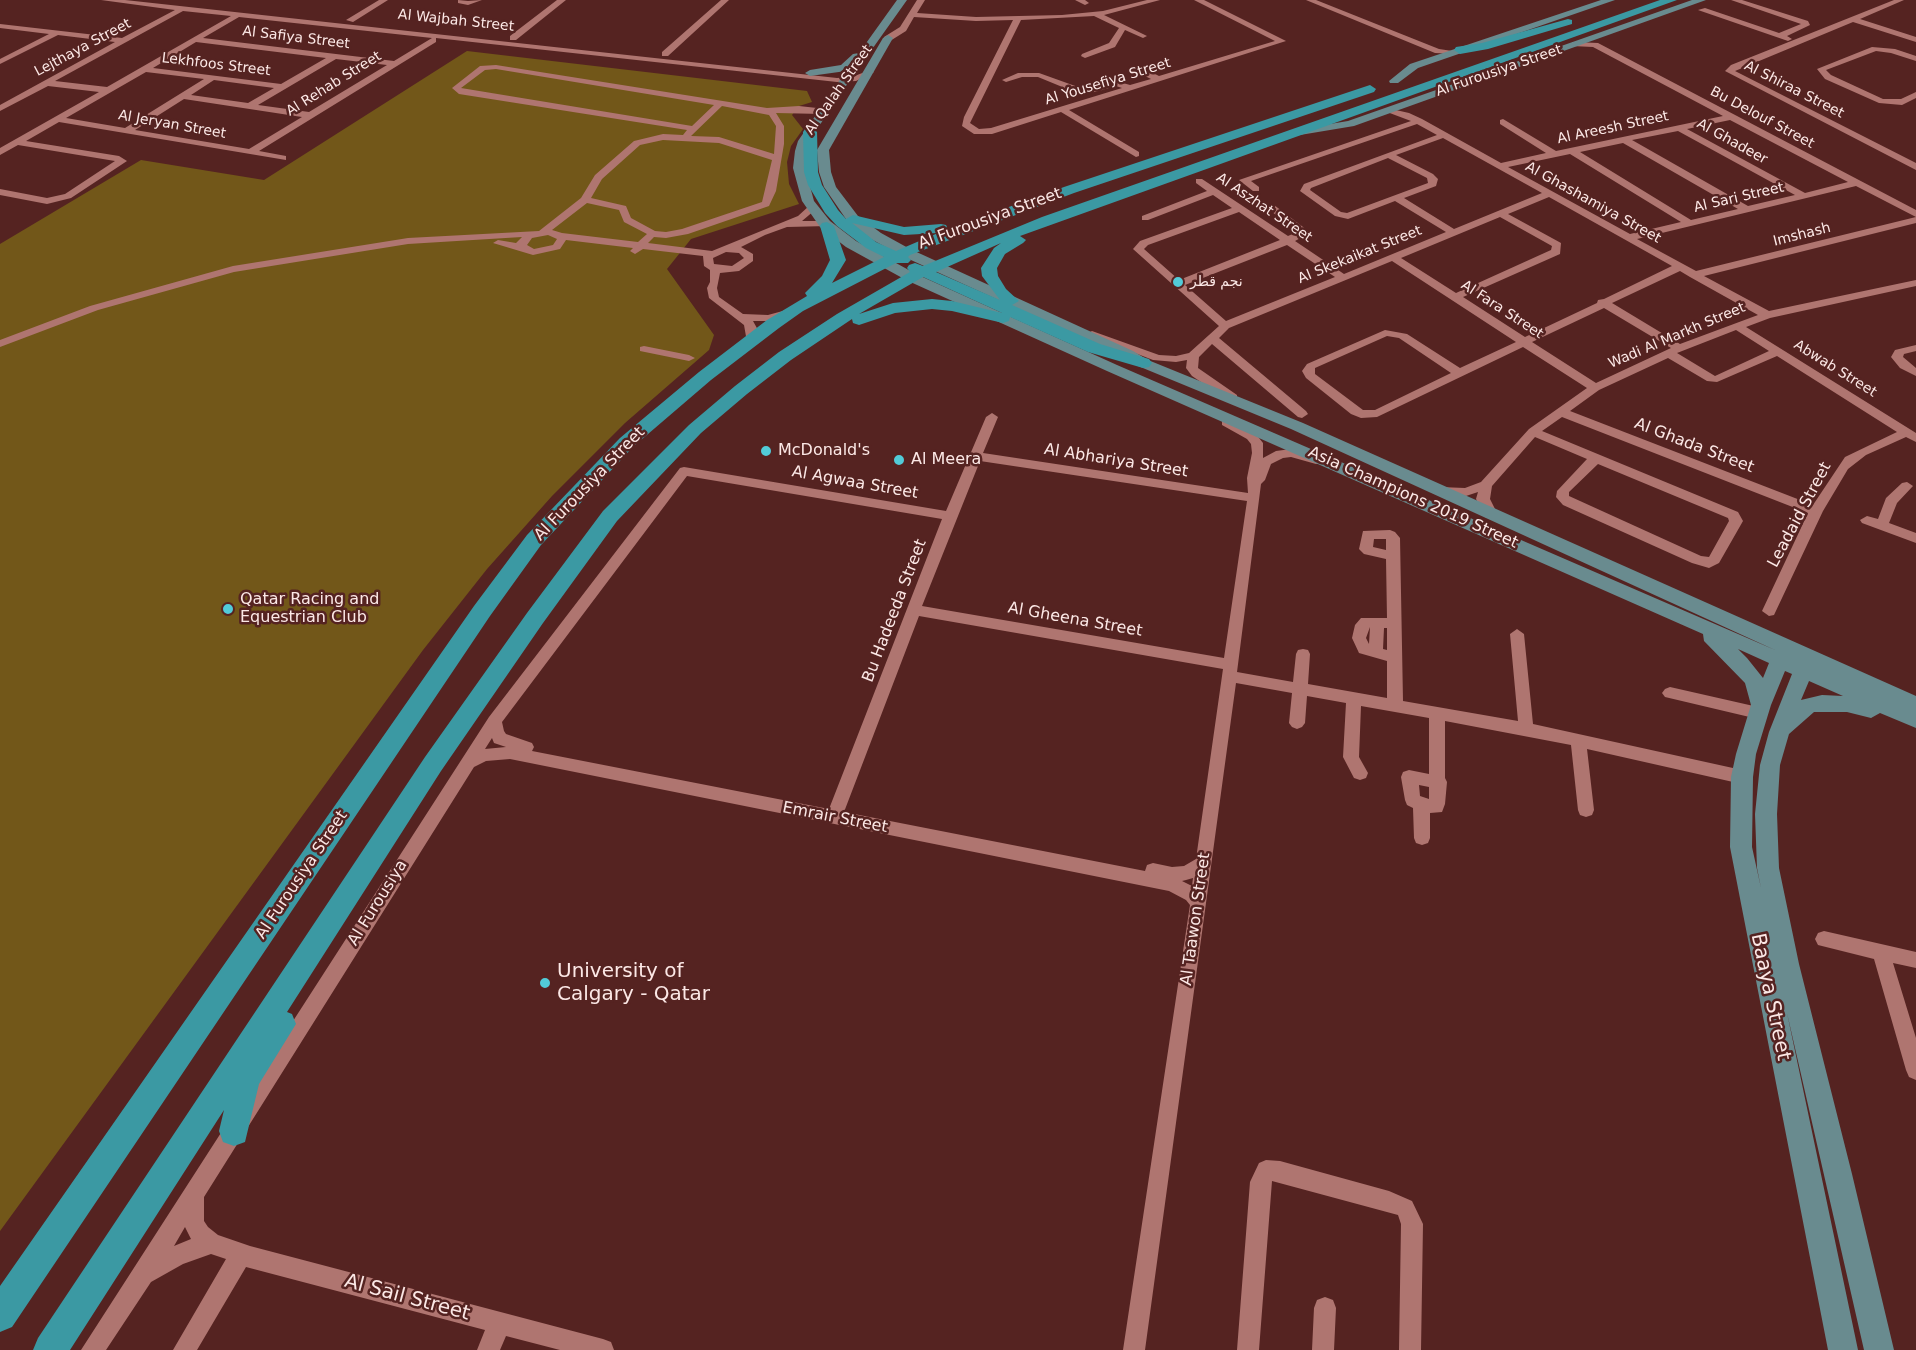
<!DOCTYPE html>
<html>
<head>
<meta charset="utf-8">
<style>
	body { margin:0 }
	canvas { display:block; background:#552321 }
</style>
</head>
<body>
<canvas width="1916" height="1350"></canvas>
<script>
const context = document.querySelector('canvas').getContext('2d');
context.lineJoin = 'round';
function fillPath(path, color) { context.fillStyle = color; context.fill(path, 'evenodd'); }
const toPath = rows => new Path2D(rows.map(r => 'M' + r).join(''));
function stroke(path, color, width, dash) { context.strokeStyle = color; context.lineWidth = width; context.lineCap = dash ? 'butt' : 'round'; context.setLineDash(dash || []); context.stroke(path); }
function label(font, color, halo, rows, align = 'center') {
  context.font = font + ' "DejaVu Sans",Vazirmatn,sans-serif'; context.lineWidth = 5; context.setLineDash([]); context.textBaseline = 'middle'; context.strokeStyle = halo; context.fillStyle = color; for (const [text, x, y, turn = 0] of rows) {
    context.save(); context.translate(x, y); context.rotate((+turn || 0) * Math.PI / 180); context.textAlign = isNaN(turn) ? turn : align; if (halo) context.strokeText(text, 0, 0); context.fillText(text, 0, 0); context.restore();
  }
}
fillPath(toPath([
	[467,51,807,91,812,102,799,106,792,115,803,129,791,146,787,162,789,184,799,204,691,239,667,269,714,335,709,350,625,423,552,496,487,569,423,650,0,1231,0,244,141,160,264,180]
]), '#725719');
fillPath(toPath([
	[101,0,125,0,837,78,852,77,870,70,874,72,856,81,837,82,436,38,436,42,259,151,286,156,286,160,59,122,26,141,119,156,127,161,71,198,47,204,0,195,0,189,47,198,65,194,115,161,18,145,0,155,0,148,99,92,48,86,0,111,0,105,115,42,58,35,0,64,0,59,49,34,0,28,0,24,122,38,175,10,101,0],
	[183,11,231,16,107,87,55,81,183,11],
	[239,17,432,38,394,61,203,38,239,17],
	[196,42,326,58,281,84,153,68,196,42],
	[336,59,387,65,309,112,258,105,336,59],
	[146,72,204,79,125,128,66,118,146,72],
	[214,80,274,88,248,103,191,95,214,80],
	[184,99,302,117,249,149,135,130,184,99],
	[379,0,388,0,353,22,346,20,379,0],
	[458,0,468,1,482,0,468,5,458,3,458,0],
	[557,0,566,0,516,40,510,40,510,36,557,0],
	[721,0,729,0,668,56,662,56,662,52,721,0],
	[917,0,925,0,917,13,976,17,1062,15,1103,11,1147,0,1160,0,1104,15,1147,36,1143,38,1125,30,1115,47,1085,58,1081,56,1082,54,1109,43,1119,28,1094,16,1021,20,970,123,979,129,991,128,1122,88,1116,86,1095,92,1077,93,1038,77,1022,77,1006,82,1002,80,1018,73,1039,73,1078,87,1095,87,1116,81,1130,85,1151,79,1135,71,1135,67,1141,67,1159,76,1275,41,1194,0,1204,0,1286,41,1069,110,1139,152,1139,156,1136,157,1061,112,992,134,974,134,962,126,964,117,1013,20,976,21,914,17,906,31,890,41,884,41,884,37,900,27,917,0],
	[1075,0,1085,0,1089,3,1085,5,1075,0],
	[1306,0,1316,0,1439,49,1459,52,1455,54,1435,53,1306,0],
	[1731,0,1742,0,1808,21,1810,25,1787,36,1792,39,1788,41,1698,10,1705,8,1779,33,1801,24,1731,0],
	[1894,0,1904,0,1860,19,1916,37,1916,42,1853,22,1735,71,1916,163,1916,170,1725,71,1731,65,1894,0],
	[1575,42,1598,43,1916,210,1916,217,1856,186,1637,239,1696,271,1916,217,1916,223,1704,276,1769,311,1916,280,1916,286,1770,318,1746,327,1916,433,1916,442,1906,437,1866,455,1848,469,1823,511,1774,615,1769,616,1762,611,1808,513,1562,417,1542,431,1738,512,1743,521,1719,563,1709,568,1692,563,1563,505,1556,497,1557,491,1587,459,1535,437,1492,486,1490,499,1498,515,1496,518,1486,518,1476,499,1478,492,1466,496,1435,494,1434,491,1440,487,1465,488,1481,482,1529,429,1587,388,1523,347,1377,417,1361,418,1351,414,1306,378,1302,371,1307,364,1385,330,1407,334,1460,368,1516,342,1392,261,1229,328,1219,338,1306,411,1308,414,1302,418,1298,417,1212,344,1199,357,1198,368,1237,395,1237,401,1229,401,1192,376,1186,368,1187,360,1176,362,1153,360,1086,334,1092,331,1159,355,1176,356,1189,353,1219,326,1133,249,1140,241,1232,208,1213,195,1148,220,1142,220,1142,216,1207,191,1196,183,1196,179,1202,179,1288,236,1297,232,1266,207,1274,205,1307,230,1306,235,1295,241,1344,274,1446,232,1395,201,1348,219,1335,216,1300,191,1304,184,1437,135,1417,124,1251,181,1259,187,1259,191,1253,191,1239,180,1411,121,1387,112,1387,108,1409,113,1422,119,1501,163,1546,153,1500,124,1500,120,1503,119,1556,151,1723,116,1593,47,1572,46,1572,42,1575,42],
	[1730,120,1848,182,1805,193,1687,129,1730,120],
	[1678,131,1795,195,1748,206,1632,140,1678,131],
	[1443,138,1542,193,1454,229,1404,198,1436,186,1438,179,1433,174,1396,155,1443,138],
	[1623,143,1738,209,1691,220,1580,152,1623,143],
	[1570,154,1681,222,1630,234,1508,167,1570,154],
	[1388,158,1427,178,1428,183,1347,213,1341,212,1310,190,1311,188,1388,158],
	[1549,197,1672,266,1604,299,1598,300,1597,303,1525,337,1463,297,1560,254,1561,243,1508,214,1549,197],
	[1239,212,1280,240,1179,280,1144,249,1148,245,1239,212],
	[1500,217,1552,246,1551,250,1456,293,1401,258,1500,217],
	[1287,245,1335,277,1226,321,1185,285,1287,245],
	[1680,271,1690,277,1758,315,1680,344,1612,303,1680,271],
	[1604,308,1671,348,1596,383,1532,342,1604,308],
	[1736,330,1769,351,1715,376,1677,353,1736,330],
	[1387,336,1399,338,1451,373,1375,410,1363,410,1315,374,1315,368,1387,336],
	[1777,356,1897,432,1845,457,1813,505,1570,411,1599,390,1668,358,1707,381,1717,382,1777,356],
	[1598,464,1728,518,1729,521,1709,557,1701,556,1569,496,1569,492,1598,464],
	[1872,47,1895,49,1916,56,1916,61,1891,53,1876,51,1826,70,1831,75,1883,99,1901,99,1916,92,1916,98,1902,105,1879,103,1825,79,1817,69,1872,47],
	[496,65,767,108,799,106,826,109,827,111,823,114,776,113,784,126,784,144,776,191,769,206,688,234,666,238,654,237,648,243,712,251,798,216,809,206,815,206,815,210,802,221,825,221,830,224,828,226,787,227,765,235,741,247,753,254,753,261,739,271,720,273,717,288,719,297,743,314,768,315,790,309,795,312,794,314,768,321,753,321,758,330,757,340,755,342,747,342,744,325,709,298,707,288,710,282,710,270,704,266,703,256,643,249,635,254,630,251,633,248,566,240,560,249,533,255,493,243,498,240,516,243,522,237,408,244,234,272,98,310,0,347,0,340,90,306,233,266,408,238,539,231,581,198,595,175,634,141,663,134,683,135,687,130,459,94,452,88,480,66,496,65],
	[496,69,714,105,692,126,461,88,485,70,496,69],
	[722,106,769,115,776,126,774,154,719,137,691,136,722,106],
	[663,140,719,143,772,160,762,202,682,229,666,232,655,231,631,218,626,206,591,198,602,179,640,145,663,140],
	[587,203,619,210,624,222,647,234,638,242,562,233,552,230,587,203],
	[548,235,557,239,553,245,534,249,527,245,532,238,548,235],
	[726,252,739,253,744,258,732,266,714,264,713,258,726,252],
	[1916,345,1916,351,1904,354,1903,357,1916,368,1916,376,1900,368,1891,357,1895,350,1916,345],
	[644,346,689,355,695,358,689,361,640,351,640,347,644,346],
	[992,413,998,417,983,453,1248,493,1247,478,1252,453,1251,444,1247,439,1222,425,1222,419,1230,419,1255,433,1263,443,1263,458,1276,451,1291,449,1320,457,1322,460,1320,463,1316,464,1291,457,1283,458,1271,464,1265,480,1261,484,1237,672,1293,682,1296,654,1298,650,1303,649,1308,650,1310,654,1308,684,1387,698,1387,661,1359,653,1352,638,1355,625,1361,618,1387,618,1386,559,1364,554,1359,549,1363,531,1390,530,1395,532,1400,538,1403,701,1518,721,1510,634,1517,629,1524,634,1533,724,1742,770,1748,772,1750,777,1748,782,1742,784,1587,749,1594,810,1592,815,1586,817,1580,815,1578,810,1571,745,1445,721,1445,778,1447,782,1445,804,1442,812,1430,813,1430,838,1428,843,1422,845,1416,843,1414,838,1413,808,1407,805,1405,800,1401,777,1403,772,1409,770,1429,774,1429,718,1361,706,1359,757,1368,773,1366,778,1360,780,1354,778,1343,757,1346,703,1307,696,1305,723,1302,727,1297,729,1292,727,1289,723,1292,693,1236,683,1145,1350,1123,1350,1190,905,1186,900,1169,891,510,759,486,761,474,767,204,1197,204,1221,208,1227,218,1235,250,1246,603,1339,611,1342,614,1350,560,1350,506,1336,500,1350,477,1350,485,1330,246,1267,197,1350,173,1350,226,1259,211,1254,183,1264,151,1282,106,1350,81,1350,489,717,680,468,684,467,946,511,986,417,992,413],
	[980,461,1247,501,1224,658,922,606,980,461],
	[687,476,942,519,829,809,532,751,534,747,532,743,506,734,504,731,502,722,687,476],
	[1374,539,1386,539,1386,550,1373,547,1374,539],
	[919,616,1223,669,1196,859,1184,866,1172,867,1153,863,1147,865,1145,871,844,812,919,616],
	[1370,627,1369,644,1366,638,1370,627],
	[1384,628,1387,628,1387,650,1383,649,1384,628],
	[492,738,494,743,506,747,485,749,492,738],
	[1419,785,1429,787,1429,799,1420,796,1419,785],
	[1193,878,1192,886,1182,881,1186,880,1193,878],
	[185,1227,191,1239,174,1246,185,1227],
	[1907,482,1913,486,1897,503,1889,523,1916,533,1916,543,1862,523,1860,520,1867,516,1878,519,1886,498,1902,483,1907,482],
	[1670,687,1758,707,1763,709,1766,713,1763,717,1758,719,1665,697,1662,693,1665,689,1670,687],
	[1824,931,1916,952,1916,968,1893,963,1916,1038,1916,1080,1909,1077,1906,1070,1874,959,1818,945,1815,939,1818,933,1824,931],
	[1266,1160,1280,1161,1389,1191,1412,1201,1423,1224,1421,1350,1399,1350,1401,1224,1398,1215,1272,1181,1259,1350,1237,1350,1250,1182,1259,1163,1266,1160],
	[1325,1297,1333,1300,1336,1308,1334,1350,1312,1350,1314,1308,1317,1300,1325,1297]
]), '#af7570');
fillPath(toPath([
	[897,0,907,0,831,107,810,141,807,151,805,168,814,201,830,221,856,241,916,274,1117,365,1775,650,1291,429,1138,366,1123,357,900,255,871,239,848,222,824,187,819,172,817,150,883,38,888,35,893,38,829,150,831,172,836,187,858,216,881,233,910,249,1133,351,1148,360,1303,423,1916,696,1916,728,1880,713,1871,718,1847,712,1814,712,1789,734,1780,765,1777,814,1779,868,1799,964,1852,1174,1894,1350,1864,1350,1787,1013,1858,1350,1828,1350,1730,847,1731,777,1736,754,1751,705,1745,683,1704,641,1703,634,1107,371,906,280,846,247,820,227,802,201,793,168,795,151,798,141,846,71,810,76,805,73,810,70,841,65,853,54,859,53,897,0],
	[1738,649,1769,663,1763,678,1747,658,1738,649],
	[1785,671,1792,674,1769,732,1760,765,1755,814,1757,868,1761,888,1752,847,1753,777,1756,754,1771,705,1785,671],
	[1809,681,1843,696,1822,695,1801,700,1809,681],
	[1601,0,1615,0,1418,68,1398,83,1390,83,1389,81,1410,64,1601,0],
	[1692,0,1706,0,1354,126,1294,136,1288,133,1294,130,1348,121,1692,0]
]), '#698b8f');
fillPath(toPath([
	[1660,0,1677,0,1020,236,1026,240,1023,243,1005,254,997,268,998,276,1006,289,1019,301,1012,305,1100,344,1149,359,1152,363,1149,367,1143,368,1088,352,1010,317,1009,321,1003,323,952,311,932,309,895,313,859,325,853,323,852,319,791,360,747,394,701,433,617,521,543,623,441,771,287,1012,292,1014,296,1024,259,1084,245,1142,234,1146,223,1142,219,1131,224,1110,70,1350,33,1350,38,1338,425,757,527,613,603,511,689,425,735,386,779,352,837,314,910,272,907,268,909,265,915,263,923,266,1042,217,1660,0],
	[1001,243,994,248,981,268,982,276,1000,300,936,272,1001,243],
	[923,277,1002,313,952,301,932,299,893,303,859,314,923,277],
	[1568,19,1572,20,1572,24,1488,49,1460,54,1454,50,1456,47,1482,43,1568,19],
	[1370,85,1376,89,1374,92,1074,193,910,255,908,257,911,260,908,263,896,263,803,311,779,328,711,380,634,446,541,545,490,616,12,1327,0,1332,0,1286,474,606,527,535,620,438,699,372,767,320,807,296,805,293,822,276,830,260,820,226,822,223,827,222,834,226,846,260,832,283,884,257,866,248,837,226,825,213,808,185,804,172,803,132,805,129,815,129,817,132,818,172,822,185,838,210,846,219,853,215,904,227,941,224,946,225,948,229,1064,187,1370,85],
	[852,223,904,235,938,233,896,251,876,242,852,223]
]), '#3b99a3');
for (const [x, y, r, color] of [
	[1178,282,6,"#52cbd8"],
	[766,451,6,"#52cbd8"],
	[899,460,6,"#52cbd8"],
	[228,609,6,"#52cbd8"],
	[545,983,6,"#52cbd8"]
]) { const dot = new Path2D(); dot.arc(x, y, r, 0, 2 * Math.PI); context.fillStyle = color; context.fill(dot); stroke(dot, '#552321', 2); }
label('14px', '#fce8e6', '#552321', [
	["Al Wajbah Street",456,21,6],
	["Al Safiya Street",296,38,7],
	["Lejthaya Street",83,48,-28],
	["Lekhfoos Street",216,65,7],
	["Al Furousiya Street",1499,71,-19],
	["Al Yousefiya Street",1108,82,-17],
	["Al Rehab Street",334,84,-32],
	["Al Qalah Street",839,90,-55],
	["Al Shiraa Street",1794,90,27],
	["Bu Delouf Street",1762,118,28],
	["Al Jeryan Street",172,125,10],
	["Al Areesh Street",1613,128,-12],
	["Al Ghadeer",1732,142,29],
	["Al Sari Street",1739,198,-13],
	["Al Ghashamiya Street",1593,203,29],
	["Al Aszhat Street",1264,208,34],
	["Imshash",1802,235,-14],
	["Al Skekaikat Street",1360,255,-22],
	["Al Fara Street",1502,310,33],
	["Wadi Al Markh Street",1677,336,-23],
	["Abwab Street",1835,369,32]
]);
label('14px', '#fce8e6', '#552321', [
	["نجم قطر",1190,282]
], 'left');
label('16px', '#fce8e6', '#552321', [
	["Al Furousiya Street",990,219,-20],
	["Al Ghada Street",1694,446,21],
	["Al Abhariya Street",1116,461,9],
	["Al Agwaa Street",855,483,10],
	["Al Furousiya Street",590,484,-46],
	["Asia Champions 2019 Street",1413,498,24],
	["Leadaid Street",1800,515,-62],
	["Bu Hadeeda Street",895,611,-69],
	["Al Gheena Street",1075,620,10],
	["Emrair Street",835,818,11],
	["Al Furousiya Street",302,875,-56],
	["Al Furousiya",378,903,-58],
	["Al Taawon Street",1196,919,-82]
]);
label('16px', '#fce8e6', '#552321', [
	["McDonald's",778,451],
	["Al Meera",911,460],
	["Qatar Racing and",240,600],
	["Equestrian Club",240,618]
], 'left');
label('20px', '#fce8e6', '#552321', [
	["University of",557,972],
	["Calgary - Qatar",557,995]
], 'left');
label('20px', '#fce8e6', '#552321', [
	["Baaya Street",1770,997,78],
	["Al Sail Street",407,1298,15]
]);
</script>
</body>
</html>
